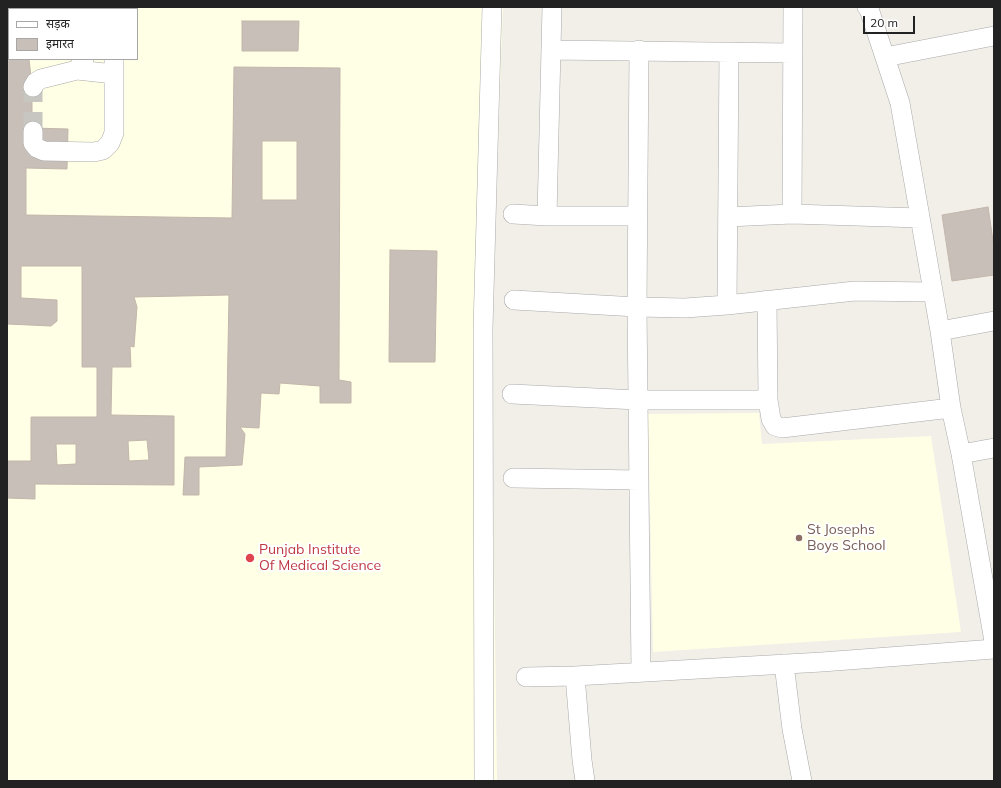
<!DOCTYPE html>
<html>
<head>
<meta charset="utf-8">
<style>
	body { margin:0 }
	#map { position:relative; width:1001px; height:788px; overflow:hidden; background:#f2efe9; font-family:Mulish,"Noto Sans Devanagari",sans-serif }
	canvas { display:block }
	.frame { position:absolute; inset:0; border:8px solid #222; pointer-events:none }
	.legend { position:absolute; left:8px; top:8px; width:130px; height:52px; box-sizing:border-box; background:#fff; border:1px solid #a7a7a7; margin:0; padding:5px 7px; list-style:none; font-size:12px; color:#222 }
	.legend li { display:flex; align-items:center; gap:8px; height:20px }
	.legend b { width:20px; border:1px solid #a7a7a7 }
	.scale { position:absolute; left:863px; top:16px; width:52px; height:18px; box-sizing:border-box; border:2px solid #222; border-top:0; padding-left:5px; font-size:12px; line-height:14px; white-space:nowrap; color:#222; -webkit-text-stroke:3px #fff; paint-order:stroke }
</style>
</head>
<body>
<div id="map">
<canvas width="1001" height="788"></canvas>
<div class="frame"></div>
<ul class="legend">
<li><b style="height:5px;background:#fff"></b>सड़क</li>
<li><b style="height:11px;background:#c7bfb8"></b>इमारत</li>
</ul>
<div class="scale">20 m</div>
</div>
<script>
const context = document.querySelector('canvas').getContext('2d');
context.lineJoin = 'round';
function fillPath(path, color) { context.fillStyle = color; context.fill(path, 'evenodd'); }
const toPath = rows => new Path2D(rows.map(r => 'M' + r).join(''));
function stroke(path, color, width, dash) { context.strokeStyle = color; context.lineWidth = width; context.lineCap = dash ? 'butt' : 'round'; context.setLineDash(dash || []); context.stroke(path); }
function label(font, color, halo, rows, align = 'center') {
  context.font = font + ' Mulish,sans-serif'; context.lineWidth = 4; context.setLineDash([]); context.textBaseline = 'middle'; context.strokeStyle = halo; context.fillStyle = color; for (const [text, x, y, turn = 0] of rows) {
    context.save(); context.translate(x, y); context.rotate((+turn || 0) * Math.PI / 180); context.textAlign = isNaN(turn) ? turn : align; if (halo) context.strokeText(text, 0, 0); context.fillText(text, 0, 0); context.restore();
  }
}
fillPath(toPath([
	[7,7,503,7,491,336,497,781,7,781],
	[9,9,137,9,137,59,9,59],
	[759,413,762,444,931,436,961,632,653,652,648,414]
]), '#ffffe5');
const building = toPath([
	[242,21,299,21,298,51,242,51,242,21],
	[7,25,9,26,9,59,29,59,32,86,32,128,68,129,67,169,26,168,26,215,232,218,234,67,340,68,339,380,351,382,351,403,320,403,320,386,280,383,279,394,261,393,259,428,240,427,245,434,242,465,199,467,199,495,183,495,185,457,226,457,229,295,134,297,137,307,134,347,130,346,131,367,112,367,111,415,174,416,174,485,35,484,35,499,7,498,7,461,31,461,31,417,97,417,97,367,82,367,82,266,21,266,21,298,57,300,57,321,51,326,7,324,7,25],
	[262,141,297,141,297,200,262,200,262,141],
	[147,440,149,460,129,461,128,441,147,440],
	[56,444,76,444,76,464,57,465,56,444],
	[988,207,994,247,994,275,952,281,942,215,988,207],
	[390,250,437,251,435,362,389,362,390,250]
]);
fillPath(building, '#c7bfb8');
stroke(building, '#c4b6ab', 1);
stroke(toPath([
	[33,131,33,87]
]), '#c8c6c1', 19, [19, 10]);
const minor = toPath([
	[867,7,869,9,900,103,940,331,951,408,961,454,994,641],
	[87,9,87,7],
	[115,9,115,7],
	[551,50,792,53],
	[639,50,637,307,641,672],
	[885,57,994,36],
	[77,70,114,74],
	[33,87,36,82,41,79,77,70,84,59],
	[33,131,33,143,37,148,44,151,94,152,103,150,110,143,114,133,114,59],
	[513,214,547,216,637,216],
	[792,214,793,7],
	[547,216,552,7],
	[728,217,792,214,920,218],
	[514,300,637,307,685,308,727,305,855,291,933,292],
	[767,300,768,400,771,419,775,426,782,428,951,408],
	[727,305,729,52],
	[940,331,994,321],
	[512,394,638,400,768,400],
	[961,454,994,448],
	[513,478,639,480],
	[784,664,792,729,802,781],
	[575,676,582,760,585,781],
	[526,677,575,676,822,662,994,649],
	[484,781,483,328,492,7]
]);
stroke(minor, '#a9a9a9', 20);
stroke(minor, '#fff', 19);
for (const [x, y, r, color] of [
	[799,538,4,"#8d6e63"],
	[250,558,5,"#e0444e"]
]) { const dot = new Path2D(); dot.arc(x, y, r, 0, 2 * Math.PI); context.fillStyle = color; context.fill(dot); stroke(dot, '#fff', 1.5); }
label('14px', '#785e54', '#fff', [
	["St Josephs",807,530],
	["Boys School",807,546]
], 'left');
label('14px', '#be3a42', '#fff', [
	["Punjab Institute",259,550],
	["Of Medical Science",259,566]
], 'left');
</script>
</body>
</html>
